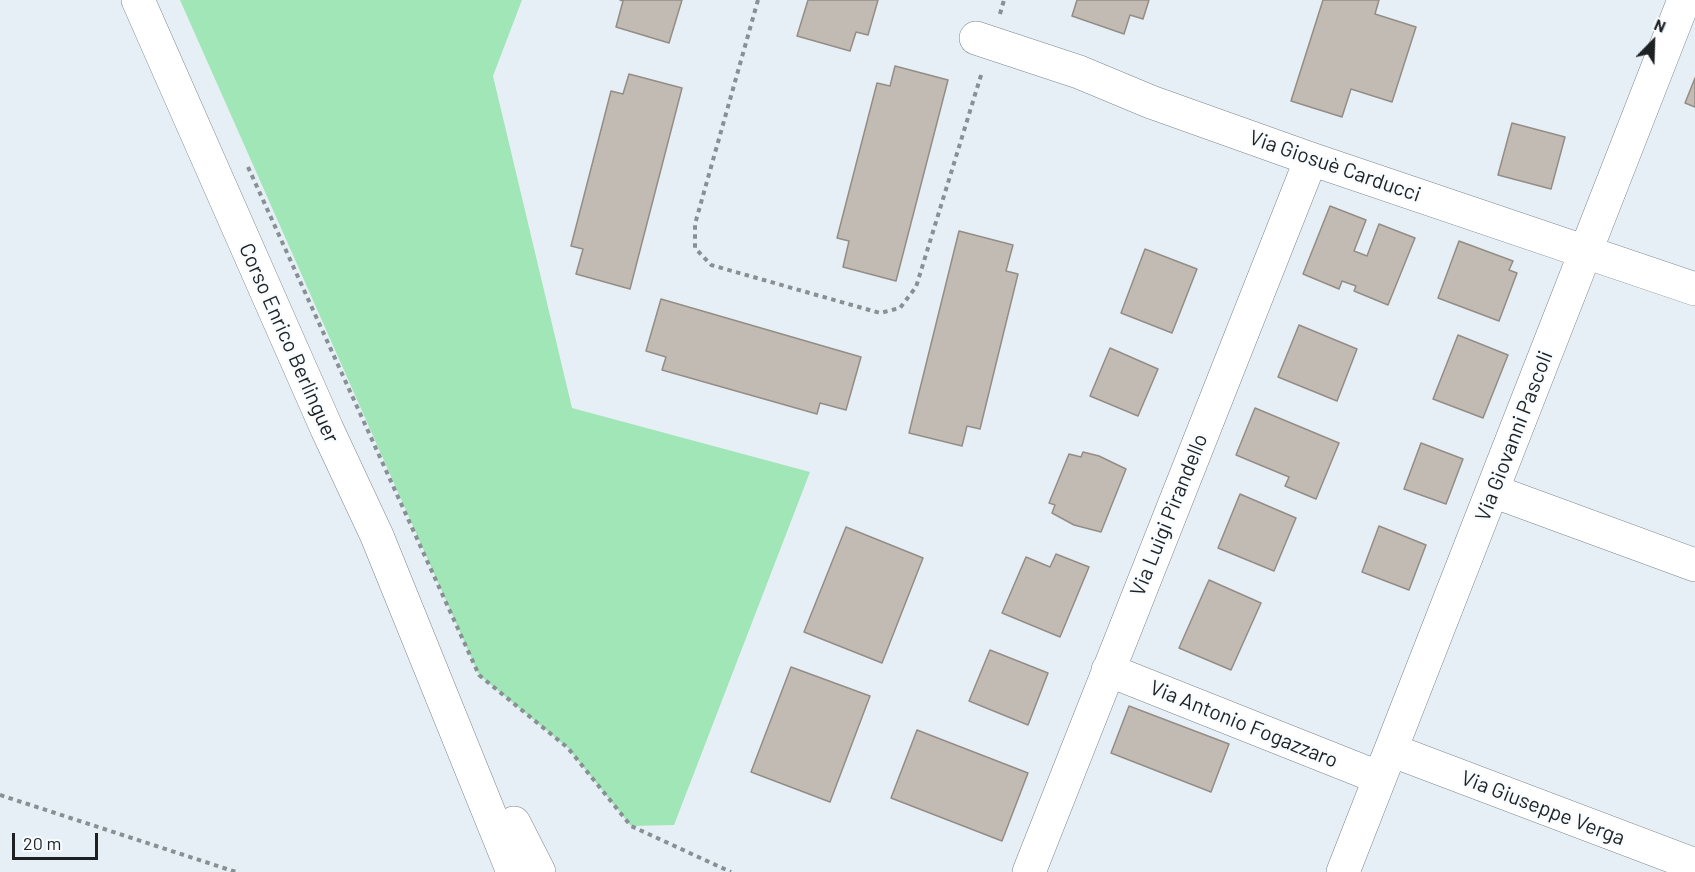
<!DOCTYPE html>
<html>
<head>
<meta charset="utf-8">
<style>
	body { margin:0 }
	#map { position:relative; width:1695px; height:872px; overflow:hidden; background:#e6eff6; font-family:Barlow,sans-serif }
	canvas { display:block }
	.north { position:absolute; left:1623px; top:12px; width:60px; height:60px; -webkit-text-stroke:4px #f8fcfe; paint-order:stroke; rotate:23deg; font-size:16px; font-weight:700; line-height:24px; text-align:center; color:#1e2123 }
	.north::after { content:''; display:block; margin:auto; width:21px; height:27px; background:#1e2123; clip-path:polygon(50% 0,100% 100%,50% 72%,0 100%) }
	.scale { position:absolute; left:12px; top:833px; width:86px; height:27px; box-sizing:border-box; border:3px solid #1e2123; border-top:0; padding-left:8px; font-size:18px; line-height:21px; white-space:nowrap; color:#1e2123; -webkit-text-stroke:4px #f8fcfe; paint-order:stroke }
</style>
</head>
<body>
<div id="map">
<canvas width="1695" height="872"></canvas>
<div class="north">N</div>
<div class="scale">20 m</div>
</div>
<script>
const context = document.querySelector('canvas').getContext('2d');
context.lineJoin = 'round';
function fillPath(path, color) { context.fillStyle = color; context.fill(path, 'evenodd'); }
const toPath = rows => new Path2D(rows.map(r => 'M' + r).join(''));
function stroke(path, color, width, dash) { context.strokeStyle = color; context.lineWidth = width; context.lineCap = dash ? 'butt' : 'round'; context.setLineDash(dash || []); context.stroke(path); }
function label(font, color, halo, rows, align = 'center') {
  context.font = font + ' Barlow,sans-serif'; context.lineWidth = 4.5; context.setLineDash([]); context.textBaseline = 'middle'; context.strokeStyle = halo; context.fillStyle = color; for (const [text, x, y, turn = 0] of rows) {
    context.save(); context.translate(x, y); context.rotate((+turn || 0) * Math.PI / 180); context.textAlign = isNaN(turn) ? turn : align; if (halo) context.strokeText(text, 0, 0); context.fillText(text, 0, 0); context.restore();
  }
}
fillPath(toPath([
	[180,0,522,0,493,76,572,408,810,472,674,825,631,826,568,748,479,675]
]), '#a0e6b6');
const building = toPath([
	[620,0,682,0,669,43,616,27,623,1,620,0],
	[808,0,878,0,868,35,856,32,850,51,797,36,808,0],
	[1077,0,1149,0,1143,19,1130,15,1124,34,1072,16,1077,0],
	[1323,0,1379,0,1375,14,1416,27,1392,102,1351,89,1342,117,1291,101,1323,0],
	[895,66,948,80,896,281,843,267,849,241,837,238,877,83,890,86,895,66],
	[629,74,682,88,630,289,576,274,583,249,571,246,611,91,623,94,629,74],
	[1695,78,1695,107,1685,103,1695,78],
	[1512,123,1565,137,1551,189,1498,175,1512,123],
	[1330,206,1366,220,1354,251,1367,256,1379,224,1415,238,1388,305,1354,291,1356,286,1342,281,1339,289,1303,274,1330,206],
	[959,231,1013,245,1006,271,1018,274,980,429,967,426,962,446,909,433,959,231],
	[1459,241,1513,261,1509,270,1517,273,1499,321,1438,298,1459,241],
	[1145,249,1197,269,1172,333,1121,313,1145,249],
	[661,299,861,357,846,410,820,403,817,414,662,370,666,357,646,351,661,299],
	[1299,325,1357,349,1337,401,1278,377,1299,325],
	[1458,335,1508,355,1483,418,1433,399,1458,335],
	[1110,348,1158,369,1138,416,1090,396,1110,348],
	[1255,408,1339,443,1316,499,1285,486,1289,477,1236,455,1255,408],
	[1421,443,1463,459,1446,504,1404,489,1421,443],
	[1083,452,1099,456,1126,469,1101,532,1074,525,1052,513,1055,505,1049,503,1069,454,1081,457,1083,452],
	[1240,494,1296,518,1274,571,1218,548,1240,494],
	[1379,526,1426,545,1409,590,1362,572,1379,526],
	[846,527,923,558,882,663,804,632,846,527],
	[1056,554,1089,567,1060,637,1002,613,1026,557,1050,567,1056,554],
	[1209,580,1261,603,1231,670,1179,648,1209,580],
	[990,650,1048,673,1028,725,969,701,990,650],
	[791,667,870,696,830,802,751,772,791,667],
	[1129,706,1229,744,1211,792,1111,753,1129,706],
	[917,730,1028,773,1002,841,891,798,917,730]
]);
fillPath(building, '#c2bbb3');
stroke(building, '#948d86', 1.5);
const minor = toPath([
	[138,0,327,429,377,536,513,872],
	[976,38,1079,72,1151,102,1311,159,1695,289],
	[1493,491,1695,565],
	[1108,670,1380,778],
	[1391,750,1695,865],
	[514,823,539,872],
	[1029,872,1311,159],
	[1343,872,1684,0]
]);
stroke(minor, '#7e868d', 34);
stroke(toPath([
	[758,0,695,224,695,248,711,265,880,313,900,308,916,287,982,72],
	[1000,14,1004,0],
	[248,167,479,675,568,748,631,826,731,872],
	[0,795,236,872]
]), '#899094', 4, [4.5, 4.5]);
stroke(minor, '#fff', 33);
label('21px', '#1e2123', '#f8fcfe', [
	["Via Giosuè Carducci",1335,166,19],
	["Corso Enrico Berlinguer",289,343,66],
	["Via Giovanni Pascoli",1514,436,-69],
	["Via Luigi Pirandello",1169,515,-68],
	["Via Antonio Fogazzaro",1244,724,22],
	["Via Giuseppe Verga",1543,808,21]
]);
</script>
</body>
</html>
